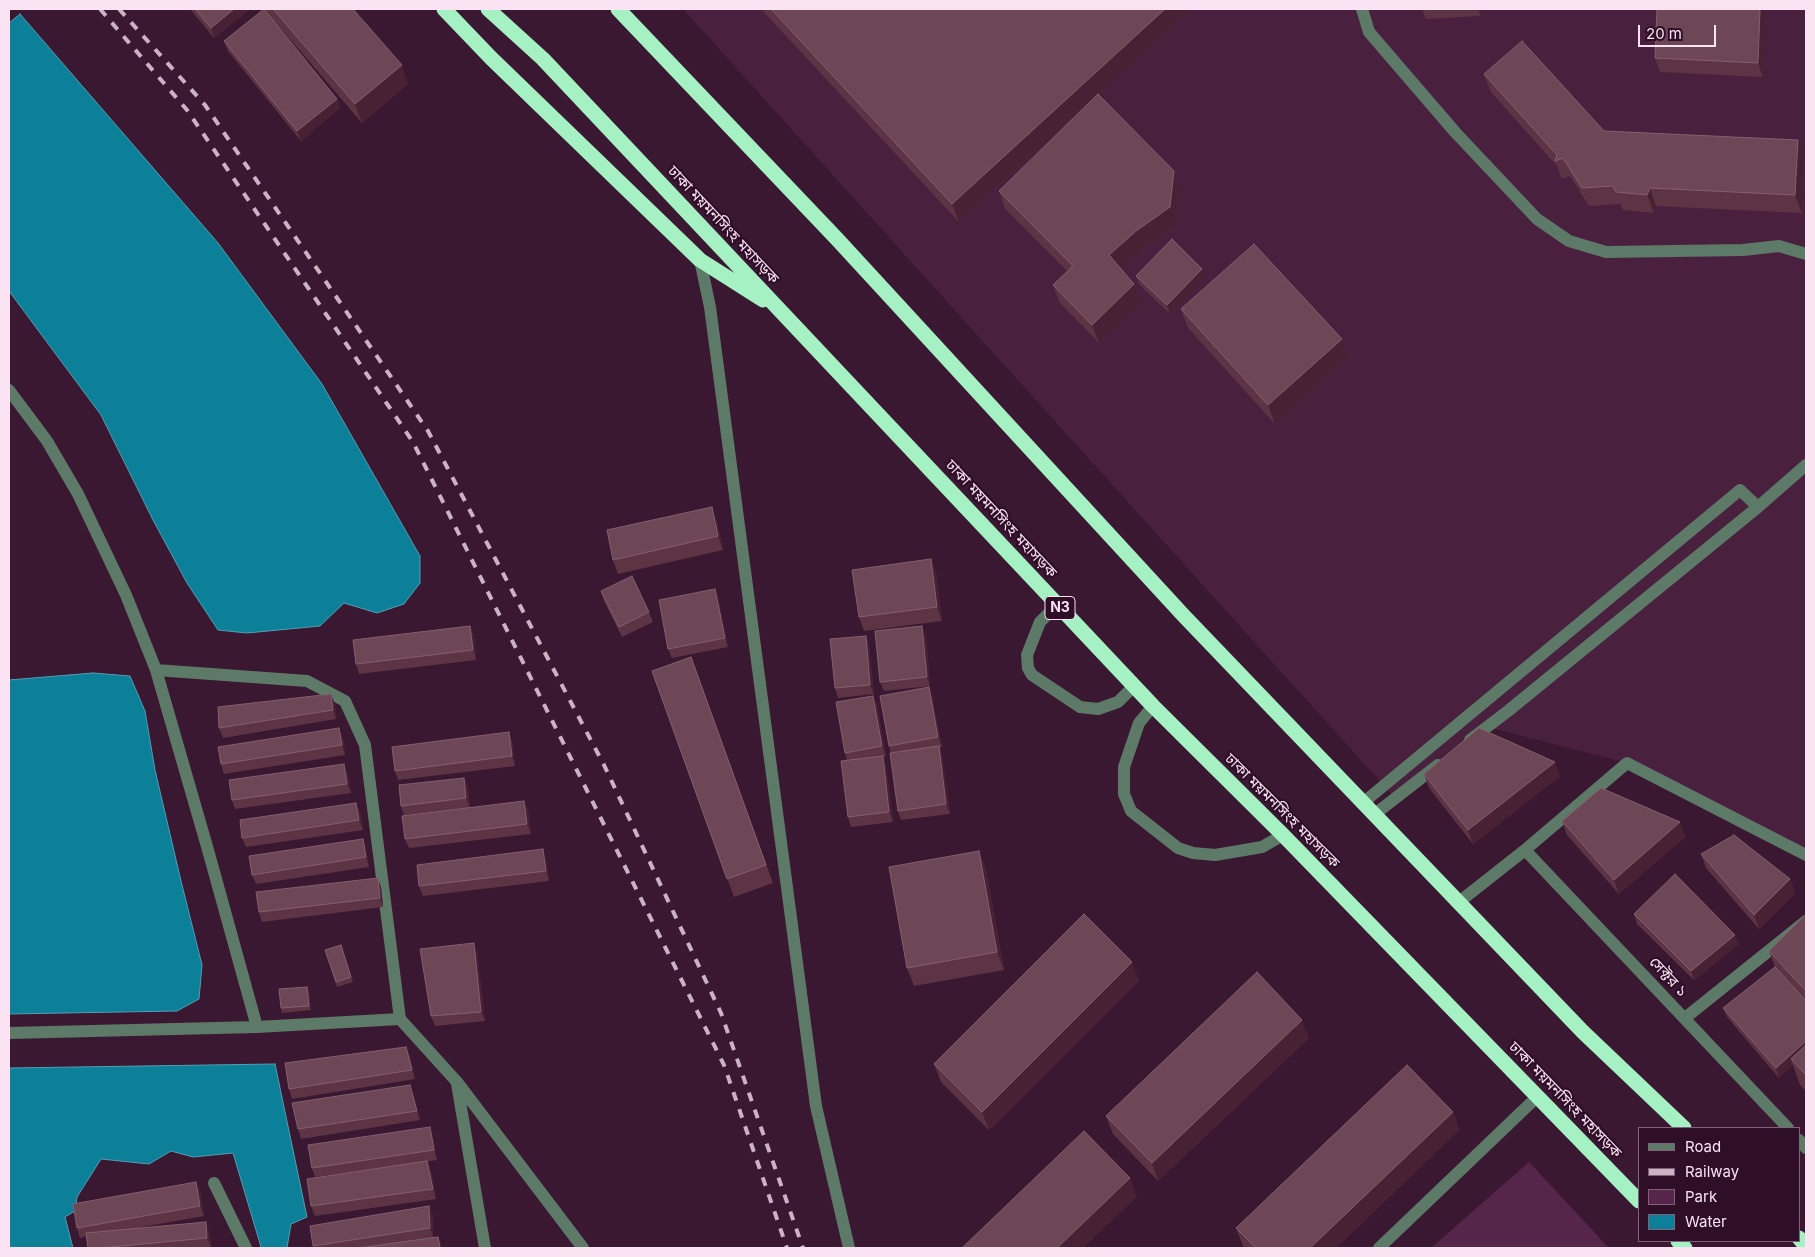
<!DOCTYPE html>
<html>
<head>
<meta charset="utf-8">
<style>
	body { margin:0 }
	#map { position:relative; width:1815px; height:1257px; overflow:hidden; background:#3a1831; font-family:Inter,sans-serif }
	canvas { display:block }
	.frame { position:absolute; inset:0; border:10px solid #fae3f3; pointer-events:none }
	.legend { position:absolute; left:1638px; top:1127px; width:162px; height:115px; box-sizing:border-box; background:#2f0e27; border:1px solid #806379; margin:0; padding:6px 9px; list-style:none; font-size:15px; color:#fae3f3 }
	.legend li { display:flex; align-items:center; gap:10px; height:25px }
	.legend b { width:25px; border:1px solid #806379 }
	.scale { position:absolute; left:1638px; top:25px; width:78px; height:22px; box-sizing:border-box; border:2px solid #fae3f3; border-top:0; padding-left:6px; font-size:15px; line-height:18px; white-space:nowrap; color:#fae3f3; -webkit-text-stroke:4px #2f0e27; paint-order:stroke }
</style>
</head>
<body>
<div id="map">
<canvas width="1815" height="1257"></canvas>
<div class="frame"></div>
<ul class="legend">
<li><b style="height:6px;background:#5d7a68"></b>Road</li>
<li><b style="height:6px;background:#ccb2c4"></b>Railway</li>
<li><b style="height:14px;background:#56264a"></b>Park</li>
<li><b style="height:14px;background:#0b8098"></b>Water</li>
</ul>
<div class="scale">20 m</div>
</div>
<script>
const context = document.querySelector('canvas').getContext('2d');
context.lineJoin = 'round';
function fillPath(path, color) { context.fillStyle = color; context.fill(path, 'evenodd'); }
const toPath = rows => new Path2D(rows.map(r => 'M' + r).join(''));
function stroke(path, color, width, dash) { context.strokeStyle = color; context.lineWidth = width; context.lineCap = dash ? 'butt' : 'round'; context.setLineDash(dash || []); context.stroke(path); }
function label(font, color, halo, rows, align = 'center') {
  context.font = font + ' Inter,"Noto Sans Bengali",sans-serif'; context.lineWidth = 4.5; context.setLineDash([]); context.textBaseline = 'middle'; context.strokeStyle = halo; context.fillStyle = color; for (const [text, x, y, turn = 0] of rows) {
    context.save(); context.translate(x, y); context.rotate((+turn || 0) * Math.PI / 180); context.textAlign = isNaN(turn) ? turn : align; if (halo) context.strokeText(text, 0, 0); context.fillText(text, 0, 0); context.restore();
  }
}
fillPath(toPath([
	[683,9,1806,9,1806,855,1627,763,1487,727,1395,798]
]), '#49213f');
fillPath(toPath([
	[1529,1162,1609,1248,1431,1248]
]), '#56264a');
const water = toPath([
	[20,14,218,243,322,384,420,556,420,583,404,604,377,613,344,603,320,626,247,633,218,630,187,583,153,520,101,415,9,291,9,23,20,14],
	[93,673,130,676,145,711,155,770,181,881,202,965,199,999,177,1011,9,1014,9,680,93,673],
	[275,1064,307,1217,291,1224,287,1248,263,1248,261,1247,233,1153,193,1157,171,1151,149,1164,101,1159,77,1197,75,1211,65,1217,73,1248,9,1248,9,1068,275,1064]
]);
fillPath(water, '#0b8098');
stroke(water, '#539eb3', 1);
stroke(toPath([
	[1362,9,1369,32,1455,132,1537,219,1569,241,1606,252,1743,250,1779,246,1806,254],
	[700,260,710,307,816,1106,849,1248],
	[9,390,47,441,78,494,126,595,156,670,307,681,345,701,365,745,400,1019],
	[1057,605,1040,622,1027,655,1028,668,1032,675,1080,707,1098,709,1118,702,1134,686],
	[156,670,208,850,257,1027],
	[1153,706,1139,723,1124,767,1124,794,1131,811,1178,848,1193,853,1215,855,1262,847,1283,835],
	[1470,740,1508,711,1758,507,1806,465],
	[1364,802,1740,490,1758,507],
	[1375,814,1438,765],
	[1525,850,1788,1128],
	[1459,902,1525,850,1627,763,1806,855],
	[1685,1018,1806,921],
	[9,1033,257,1027,400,1019,457,1082,583,1248],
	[457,1084,485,1248],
	[1799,1140,1806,1148],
	[214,1183,246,1248],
	[1379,1248,1537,1097]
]), '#5d7a68', 12);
stroke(toPath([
	[444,9,491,58,700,260,763,300],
	[488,9,543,59,1153,706,1283,835,1639,1201],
	[618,9,837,239,1184,616,1583,1032,1684,1128],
	[1799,1238,1806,1246],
	[1678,1241,1685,1248]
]), '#a5f1c4', 15);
stroke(toPath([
	[100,9,187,110,413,442,724,1065,787,1248],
	[119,9,205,105,428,431,604,765,721,1013,803,1248]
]), '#ccb2c4', 4, [9, 9]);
fillPath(toPath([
	[190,9,250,9,214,38],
	[264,9,353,9,408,84,362,123],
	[761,9,1187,9,1188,12,959,222],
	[1422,9,1481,9,1481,16,1426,19],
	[1657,9,1766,9,1763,77,1660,72,1655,58],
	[224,41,337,99,340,108,301,141,228,51],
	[1484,74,1604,131,1805,158,1802,213,1656,206,1654,213,1623,210,1620,204,1589,206,1570,176,1562,179,1557,166,1491,92],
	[1180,189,1177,225,1142,249,1121,268,1141,303,1099,343,1060,303,1053,285,1067,271,1005,209,999,191],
	[1136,276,1205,278,1170,314,1140,285],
	[1181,309,1348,358,1275,424,1188,328],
	[717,521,723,550,618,574,613,560],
	[931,559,936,573,942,621,864,631,859,617],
	[715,589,718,598,728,647,672,658,668,649],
	[601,591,649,612,653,622,622,637,604,601],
	[470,626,474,635,476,660,359,674,356,664],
	[866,636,869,646,874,694,838,698,835,688],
	[926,636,930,686,884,691,880,682],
	[691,657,773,883,734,897,652,671],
	[873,696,877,705,886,756,877,757,886,766,893,822,851,827,848,817,847,760,845,753],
	[932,696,942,747,939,747,942,756,950,814,901,820,898,811,891,753,889,746],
	[335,704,336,719,223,738,219,728],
	[509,732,512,742,515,766,398,780,395,771],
	[343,738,345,755,224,774,221,764],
	[348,774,351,793,235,809,232,800],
	[1424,774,1560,776,1473,844,1429,788],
	[464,778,468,787,470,808,524,801,528,810,531,834,409,848,405,839,451,810,404,815,401,806],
	[360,812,363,830,246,847,242,838],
	[1562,821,1686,836,1619,894,1567,835],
	[363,839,366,849,369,867,256,884,252,875],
	[979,851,986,870,1004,970,914,986,907,968],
	[1701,854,1790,879,1795,893,1759,929,1706,868],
	[546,859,549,881,423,896,419,886],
	[381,887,383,907,262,922,259,912],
	[1634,914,1739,944,1694,980,1637,924],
	[1806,914,1806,1091,1800,1085,1793,1065,1779,1078,1727,1017,1723,1008,1775,967,1769,951],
	[341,945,353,982,337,987,325,950],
	[477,952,485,1021,435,1026,431,1016],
	[1139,980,989,1130,941,1082,934,1064],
	[307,987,309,991,311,1010,282,1013,281,1008],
	[1309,1038,1158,1181,1113,1134,1106,1116],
	[406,1047,410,1057,415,1079,292,1099,289,1089],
	[413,1094,420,1120,301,1139,298,1129],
	[1453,1112,1459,1130,1336,1248,1245,1248,1243,1246,1236,1228],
	[433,1136,437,1160,315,1177,312,1168],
	[427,1161,431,1171,436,1199,315,1216,311,1206],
	[196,1182,200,1192,204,1216,131,1229,209,1231,211,1247,201,1248,88,1248,87,1236,80,1238,77,1228],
	[433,1215,433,1237,438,1237,442,1248,314,1248,313,1246]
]), '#5d3443');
fillPath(toPath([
	[234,9,250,9,214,38,211,28],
	[1165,9,1187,9,1188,12,959,222,952,204],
	[1478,9,1481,9,1481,16],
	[1760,9,1766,9,1766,10,1763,77,1758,63],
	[402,65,408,84,362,123,355,104],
	[337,99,340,108,301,141,297,131],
	[1798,140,1805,158,1802,213,1795,195],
	[1174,171,1180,189,1177,225,1142,249,1116,273,1109,255],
	[1650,188,1656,206,1654,213,1647,195],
	[1202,269,1205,278,1170,314,1167,305],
	[1134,284,1141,303,1099,343,1092,325],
	[1342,339,1348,358,1275,424,1268,405],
	[712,507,717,521,723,550,718,536],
	[931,559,936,573,942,621,937,607],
	[715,589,718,598,728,647,725,638],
	[470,626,474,635,476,660,473,650],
	[922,626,926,636,930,686,927,677],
	[866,636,869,646,874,694,870,685],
	[929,687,932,696,942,747,938,737],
	[331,694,335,704,336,719,333,710],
	[873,696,877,705,886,756,882,746],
	[339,728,343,738,345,755,342,745],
	[509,732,512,742,515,766,512,756],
	[939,746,942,756,950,814,946,804],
	[883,756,886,766,893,822,889,812],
	[1555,762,1560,776,1473,844,1468,830],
	[344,764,348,774,351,793,347,784],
	[464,778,468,787,470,808,466,798],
	[524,801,528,810,531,834,527,824],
	[356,803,360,812,363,830,359,820],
	[1680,822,1686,836,1619,894,1614,880],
	[363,839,366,849,369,867,366,857],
	[543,849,546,859,549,881,546,871],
	[979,851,986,870,1004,970,997,952],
	[378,878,381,887,383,907,380,898],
	[1790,879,1795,893,1759,929,1754,915],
	[1735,935,1739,944,1694,980,1691,971],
	[474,943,477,952,485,1021,481,1012],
	[1132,962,1139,980,989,1130,982,1112],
	[307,987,309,991,311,1010,309,1006],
	[1302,1020,1309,1038,1158,1181,1152,1163],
	[1806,1041,1806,1053,1791,1059,1793,1065,1779,1078,1776,1068],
	[406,1047,410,1057,415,1079,412,1070],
	[410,1085,413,1094,420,1120,417,1111],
	[1453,1112,1459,1130,1336,1248,1310,1248],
	[430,1127,433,1136,437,1160,434,1150],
	[427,1161,431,1171,436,1199,433,1189],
	[1130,1178,1137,1197,1083,1248,1057,1248],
	[196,1182,200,1192,204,1216,200,1206],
	[429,1206,433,1215,433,1237,430,1228],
	[206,1222,209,1231,211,1247,207,1238],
	[438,1237,442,1246,442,1248,440,1248]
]), '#482134');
const building = toPath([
	[195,9,234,9,211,28,195,9],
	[264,9,337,99,297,131,224,41,264,9],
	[273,9,353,9,402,65,355,104,273,9],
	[771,9,1165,9,952,204,771,9],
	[1657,9,1760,9,1758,63,1655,58,1657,9],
	[1522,41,1604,131,1798,140,1795,195,1650,188,1647,195,1616,192,1613,186,1582,188,1563,158,1555,161,1557,155,1484,74,1522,41],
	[1098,94,1174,171,1170,207,1136,231,1109,255,1134,284,1092,325,1053,285,1073,266,999,191,1098,94],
	[1172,239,1202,269,1167,305,1136,276,1172,239],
	[1254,244,1342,339,1268,405,1181,309,1254,244],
	[712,507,718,536,613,560,607,530,712,507],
	[931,559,937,607,859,617,852,570,931,559],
	[632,576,649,612,619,627,601,591,632,576],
	[715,589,725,638,668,649,659,600,715,589],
	[470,626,473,650,356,664,353,640,470,626],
	[922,626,927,677,880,682,875,631,922,626],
	[866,636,870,685,835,688,830,639,866,636],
	[691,657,766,865,727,879,652,671,691,657],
	[929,687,938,737,889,746,880,696,929,687],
	[331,694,333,710,219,728,218,707,331,694],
	[873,696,882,746,845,753,836,702,873,696],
	[339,728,342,745,221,764,218,747,339,728],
	[1479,728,1555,762,1468,830,1424,774,1479,728],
	[509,732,512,756,395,771,392,747,509,732],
	[939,746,946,804,898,811,890,753,939,746],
	[883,756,889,812,848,817,841,761,883,756],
	[344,764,347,784,232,800,229,780,344,764],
	[464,778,466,798,401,806,399,785,464,778],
	[1601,788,1680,822,1614,880,1562,821,1601,788],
	[524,801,527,824,405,839,402,816,524,801],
	[356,803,359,820,242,838,240,820,356,803],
	[1734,835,1790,879,1754,915,1701,854,1734,835],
	[363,839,366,857,252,875,249,856,363,839],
	[543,849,546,871,419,886,417,865,543,849],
	[979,851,997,952,907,968,889,867,979,851],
	[1675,874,1735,935,1691,971,1634,914,1675,874],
	[378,878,380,898,259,912,256,892,378,878],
	[1084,914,1132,962,982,1112,934,1064,1084,914],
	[1806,914,1806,991,1769,951,1806,914],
	[474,943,481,1012,431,1016,420,949,474,943],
	[341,945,351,977,336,982,325,950,341,945],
	[1775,967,1806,1001,1806,1041,1776,1068,1723,1008,1775,967],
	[1257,972,1302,1020,1152,1163,1106,1116,1257,972],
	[307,987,309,1006,281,1008,279,989,307,987],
	[1806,1045,1806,1075,1791,1059,1806,1045],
	[406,1047,412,1070,289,1089,285,1063,406,1047],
	[1407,1065,1453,1112,1310,1248,1256,1248,1236,1228,1407,1065],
	[410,1085,417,1111,298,1129,292,1103,410,1085],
	[430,1127,434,1150,312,1168,308,1145,430,1127],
	[1084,1131,1130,1178,1057,1248,962,1248,1084,1131],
	[427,1161,433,1189,311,1206,307,1179,427,1161],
	[196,1182,200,1206,77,1228,73,1204,196,1182],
	[429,1206,430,1228,313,1246,310,1226,429,1206],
	[206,1222,207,1238,100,1248,88,1248,86,1233,206,1222],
	[438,1237,440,1248,359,1248,438,1237]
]);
fillPath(building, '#6e4756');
stroke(building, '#845f6f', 1);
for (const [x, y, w] of [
	[1060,608,30]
]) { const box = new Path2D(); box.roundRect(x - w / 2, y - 11.5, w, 23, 4); context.fillStyle = '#2f0e27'; context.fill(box); stroke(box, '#fae3f3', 1); }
label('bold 14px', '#fae3f3', null, [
	["N3",1060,608]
]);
label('15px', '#fae3f3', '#2f0e27', [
	["ঢাকা ময়মনসিংহ মহাসড়ক",723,225,47],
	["ঢাকা ময়মনসিংহ মহাসড়ক",1001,519,47],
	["ঢাকা ময়মনসিংহ মহাসড়ক",1282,811,45],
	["সেক্টর ১",1668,977,47],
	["ঢাকা ময়মনসিংহ মহাসড়ক",1565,1100,46]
]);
</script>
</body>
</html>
